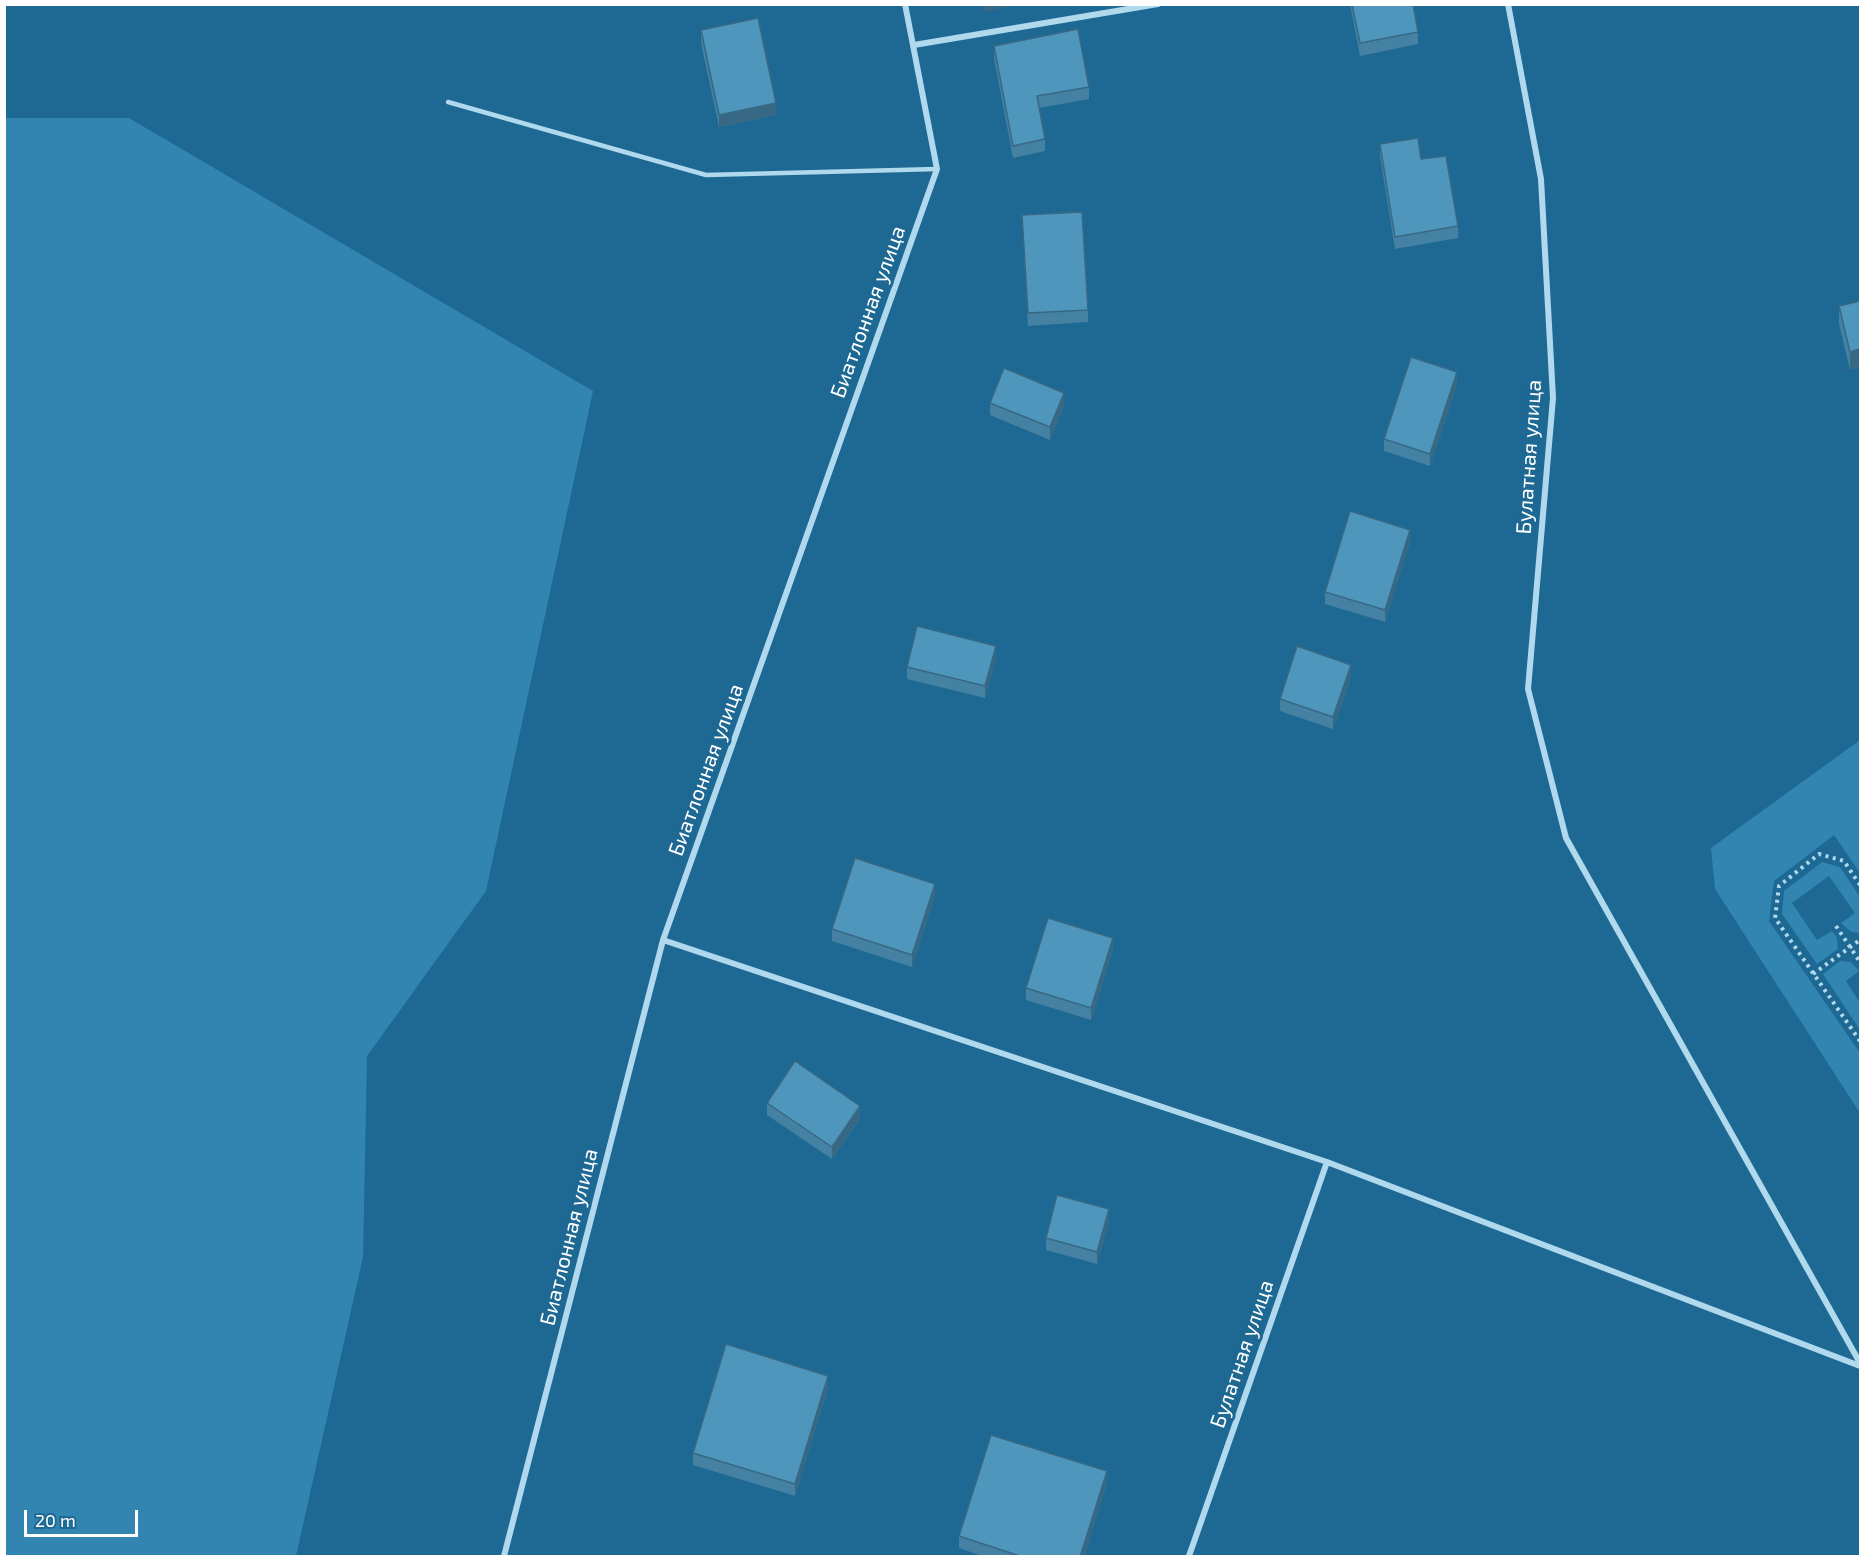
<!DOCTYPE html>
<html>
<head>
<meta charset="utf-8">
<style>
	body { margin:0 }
	#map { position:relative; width:1865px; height:1561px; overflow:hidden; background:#1e6993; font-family:"Exo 2",sans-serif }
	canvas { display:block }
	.frame { position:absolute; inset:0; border:6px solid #fff; pointer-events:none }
	.scale { position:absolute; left:24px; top:1510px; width:114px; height:27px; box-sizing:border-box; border:3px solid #fff; border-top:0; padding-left:8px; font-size:18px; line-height:21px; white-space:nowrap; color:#fff; -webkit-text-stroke:4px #1e6993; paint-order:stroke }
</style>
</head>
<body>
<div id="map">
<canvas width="1865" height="1561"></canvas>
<div class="frame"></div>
<div class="scale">20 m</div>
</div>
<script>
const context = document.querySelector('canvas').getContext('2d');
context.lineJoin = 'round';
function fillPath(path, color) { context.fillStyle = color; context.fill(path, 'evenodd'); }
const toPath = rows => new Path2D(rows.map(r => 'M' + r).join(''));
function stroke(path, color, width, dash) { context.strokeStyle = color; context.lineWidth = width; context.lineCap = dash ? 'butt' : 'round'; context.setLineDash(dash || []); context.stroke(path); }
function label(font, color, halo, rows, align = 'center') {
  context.font = font + ' "Exo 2",sans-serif'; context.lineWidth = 6; context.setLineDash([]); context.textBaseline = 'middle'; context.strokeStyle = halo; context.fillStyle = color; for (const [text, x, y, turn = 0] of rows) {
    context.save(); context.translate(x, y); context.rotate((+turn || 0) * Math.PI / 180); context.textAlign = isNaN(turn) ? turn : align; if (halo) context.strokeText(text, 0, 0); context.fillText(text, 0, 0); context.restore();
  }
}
fillPath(toPath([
	[5,118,129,118,593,391,486,891,367,1056,363,1257,296,1556,5,1556],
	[1860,740,1860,873,1834,835,1774,881,1769,921,1860,1053,1860,1113,1715,889,1711,848],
	[1822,862,1840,867,1860,897,1860,933,1851,932,1841,923,1855,913,1829,876,1792,903,1817,940,1832,931,1837,938,1838,949,1817,964,1782,914,1784,891],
	[1840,961,1851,962,1859,971,1846,981,1860,1003,1860,1030,1823,974]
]), '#3285b1');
stroke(toPath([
	[1860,885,1844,861,1819,854,1779,886,1775,918,1860,1041],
	[1836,926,1860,962],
	[1813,974,1860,940]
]), '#b0d9ee', 4, [3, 4.5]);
stroke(toPath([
	[448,102,706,175,937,169]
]), '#b0d9ee', 4.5);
stroke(toPath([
	[1508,4,1541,179,1553,398,1528,689,1566,838,1860,1363],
	[914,45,1158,4],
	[663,940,1327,1162,1860,1366],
	[504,1556,663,940,937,169,905,4],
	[1189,1556,1327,1162]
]), '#b0d9ee', 6);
fillPath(toPath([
	[1350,4,1413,4,1418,32,1418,44,1360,56],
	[701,30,776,115,719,127,701,43],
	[994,46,1089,87,1089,99,1039,108,1045,139,1045,151,1013,158,994,58],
	[1380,144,1421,159,1458,226,1458,238,1395,249,1380,156],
	[1022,215,1088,310,1088,322,1028,326],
	[1860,301,1860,367,1850,370,1839,324,1839,306],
	[1457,385,1430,466,1384,451,1384,439],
	[990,403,1064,405,1050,440,990,415],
	[1410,542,1385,622,1325,604,1325,592],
	[996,658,985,698,907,679,907,667],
	[1351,677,1333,729,1280,711,1280,699],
	[935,896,912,967,832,941,832,929],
	[1113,950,1091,1020,1026,1000,1026,988],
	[767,1103,860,1118,832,1159,767,1115],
	[1109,1221,1097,1264,1046,1250,1046,1238],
	[828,1388,795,1496,693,1465,693,1453],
	[1107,1483,1084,1557,985,1557,959,1548,959,1536]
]), '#4481a3');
fillPath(toPath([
	[983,4,1019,4,983,12],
	[776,103,776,115,719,127,719,115],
	[1860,349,1860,367,1850,370,1850,352],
	[1457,372,1457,385,1430,466,1430,454],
	[1064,393,1064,405,1050,440,1050,427],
	[1410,530,1410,542,1385,622,1385,610],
	[996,646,996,658,985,698,985,686],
	[1351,665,1351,677,1333,729,1333,717],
	[935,884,935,896,912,967,912,955],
	[1113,938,1113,950,1091,1020,1091,1008],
	[860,1106,860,1118,832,1159,832,1147],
	[1109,1209,1109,1221,1097,1264,1097,1252],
	[828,1376,828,1388,795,1496,795,1484],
	[1107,1471,1107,1483,1084,1557,1080,1557]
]), '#376984');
const building = toPath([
	[1352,4,1413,4,1418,32,1360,43,1352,4],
	[758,18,776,103,719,115,701,30,758,18],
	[1078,29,1089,87,1037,96,1045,139,1013,146,994,46,1078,29],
	[1418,138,1421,159,1446,156,1458,226,1395,237,1380,144,1418,138],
	[1082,212,1088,310,1028,313,1022,215,1082,212],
	[1860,301,1860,349,1850,352,1839,306,1860,301],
	[1411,357,1457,372,1430,454,1384,439,1411,357],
	[1004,368,1064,393,1050,427,990,403,1004,368],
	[1350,511,1410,530,1385,610,1325,592,1350,511],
	[917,626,996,646,985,686,907,667,917,626],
	[1297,646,1351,665,1333,717,1280,699,1297,646],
	[855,858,935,884,912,955,832,929,855,858],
	[1048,918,1113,938,1091,1008,1026,988,1048,918],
	[795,1061,860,1106,832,1147,767,1103,795,1061],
	[1057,1195,1109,1209,1097,1252,1046,1238,1057,1195],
	[726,1344,828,1376,795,1484,693,1453,726,1344],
	[991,1435,1107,1471,1080,1557,1023,1557,959,1536,991,1435]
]);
fillPath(building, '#4f96bd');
stroke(building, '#376984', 1.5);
label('21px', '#fff', '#1e6993', [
	["Биатлонная улица",868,312,-70],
	["Булатная улица",1529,457,-86],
	["Биатлонная улица",706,770,-70],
	["Биатлонная улица",569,1237,-76],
	["Булатная улица",1242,1354,-71]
]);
</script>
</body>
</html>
